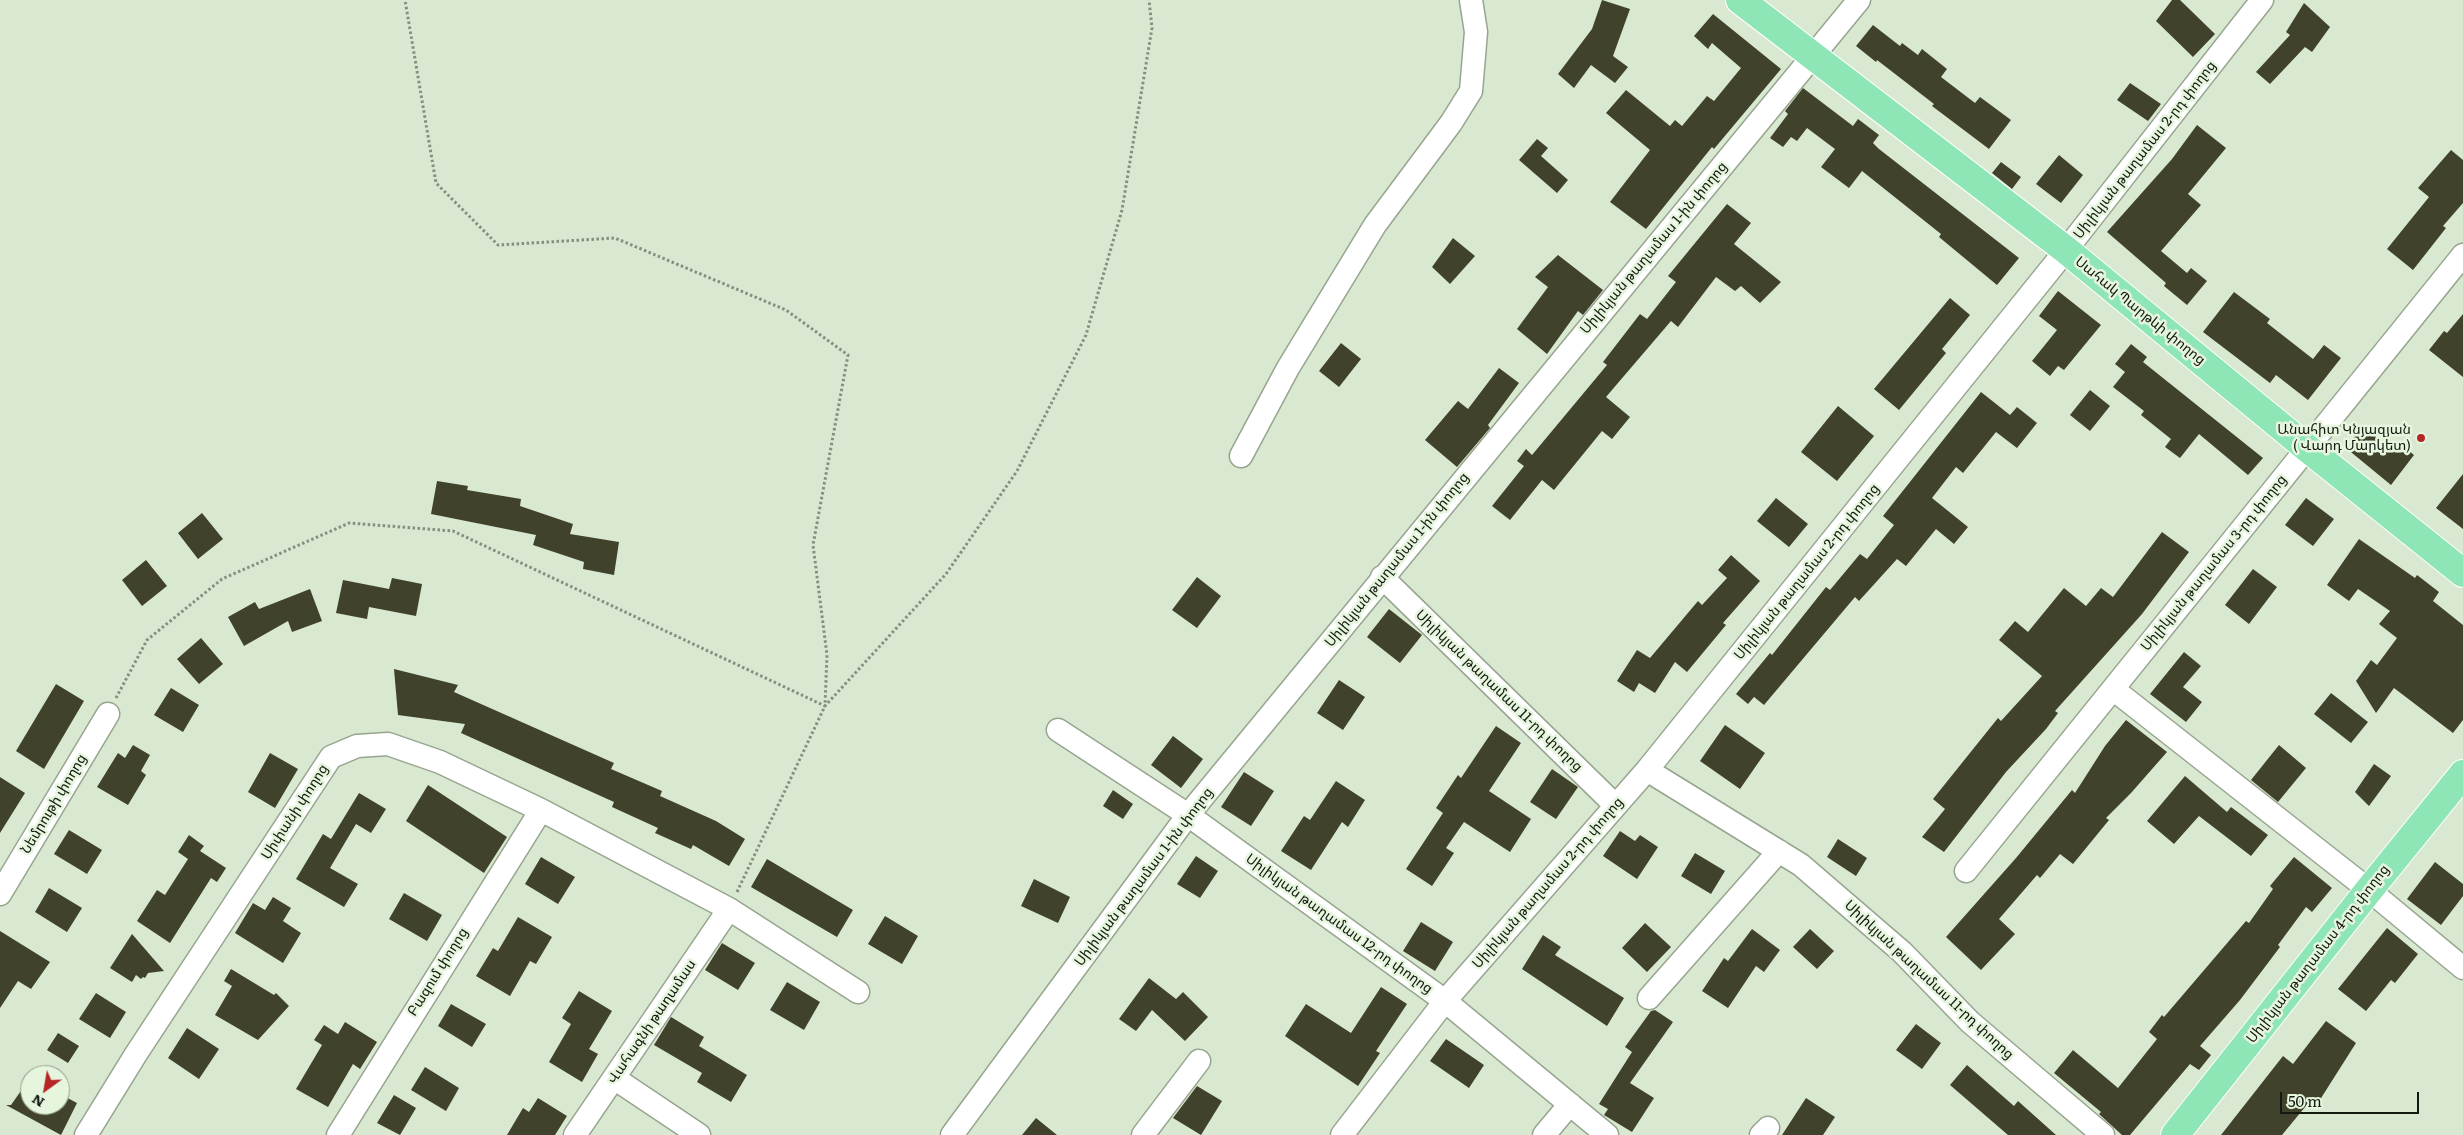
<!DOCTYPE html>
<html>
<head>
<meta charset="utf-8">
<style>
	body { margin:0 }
	#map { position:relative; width:2463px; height:1135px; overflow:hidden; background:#d9e8d0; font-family:Literata,serif }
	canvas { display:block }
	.north { position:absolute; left:20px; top:1065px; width:50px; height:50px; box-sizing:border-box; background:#e6f5dd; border:1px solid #929d8b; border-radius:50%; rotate:212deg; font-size:14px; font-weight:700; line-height:20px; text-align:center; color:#141910 }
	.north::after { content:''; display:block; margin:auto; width:18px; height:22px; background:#b62626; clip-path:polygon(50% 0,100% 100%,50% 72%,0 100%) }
	.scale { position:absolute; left:2280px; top:1092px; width:139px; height:22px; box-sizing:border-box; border:2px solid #141910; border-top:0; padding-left:6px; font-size:15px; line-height:18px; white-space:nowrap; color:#141910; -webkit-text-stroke:4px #e6f5dd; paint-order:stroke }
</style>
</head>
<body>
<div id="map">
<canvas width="2463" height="1135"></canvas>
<div class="north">N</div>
<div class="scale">50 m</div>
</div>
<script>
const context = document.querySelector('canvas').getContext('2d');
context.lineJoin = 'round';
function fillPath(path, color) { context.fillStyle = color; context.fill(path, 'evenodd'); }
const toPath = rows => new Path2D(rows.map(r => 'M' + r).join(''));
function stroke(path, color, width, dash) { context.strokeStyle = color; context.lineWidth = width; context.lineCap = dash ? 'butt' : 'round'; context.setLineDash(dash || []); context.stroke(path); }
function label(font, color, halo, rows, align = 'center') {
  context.font = font + ' Literata,"Noto Sans Armenian",serif'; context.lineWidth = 5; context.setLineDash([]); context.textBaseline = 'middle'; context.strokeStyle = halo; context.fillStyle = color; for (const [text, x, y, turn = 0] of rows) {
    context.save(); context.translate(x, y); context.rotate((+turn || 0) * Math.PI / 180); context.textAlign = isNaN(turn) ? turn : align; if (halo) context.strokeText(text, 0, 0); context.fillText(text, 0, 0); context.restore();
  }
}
fillPath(toPath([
	[1602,0,1630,9,1613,56,1628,67,1615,83,1591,65,1574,88,1558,74,1592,29],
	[2172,0,2180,0,2215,34,2193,57,2156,21],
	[2304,3,2330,27,2312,52,2305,47,2270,84,2256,72,2290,35,2286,32],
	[1713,14,1781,69,1714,149,1712,147,1646,229,1610,202,1650,150,1606,113,1626,90,1670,126,1675,120,1682,126,1707,96,1714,101,1741,68,1712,43,1708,49,1694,36],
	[1873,25,1900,46,1902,43,1918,55,1922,49,1947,69,1941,77,1975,103,1980,97,2011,120,1989,149,1932,106,1934,104,1877,60,1876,62,1856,46],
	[2130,83,2161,104,2148,121,2117,100],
	[1803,88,1853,126,1858,119,1879,135,1873,143,1879,149,2019,258,1997,285,1939,237,1941,234,1862,171,1849,188,1821,167,1835,149,1807,128,1797,141,1791,137,1783,147,1770,138,1788,114,1785,111],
	[2197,125,2226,148,2188,194,2201,205,2161,251,2187,273,2191,268,2207,281,2187,305,2164,286,2166,283,2107,232,2172,159],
	[1537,139,1548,148,1541,156,1568,180,1557,193,1519,160],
	[2451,150,2463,160,2463,203,2443,226,2446,228,2413,270,2387,249,2429,197,2418,188],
	[2059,155,2083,175,2061,203,2036,184],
	[2001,162,2021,177,2012,189,1992,173],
	[1727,204,1751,223,1734,244,1781,282,1760,303,1741,286,1735,291,1716,277,1678,327,1671,321,1606,397,1630,417,1612,439,1602,431,1554,490,1542,480,1510,520,1492,506,1524,466,1517,461,1526,449,1532,455,1607,365,1603,362,1640,314,1647,319,1676,282,1668,276],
	[1453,238,1475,256,1450,284,1432,267],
	[1558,255,1603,290,1583,315,1578,311,1547,354,1517,329,1548,287,1535,277],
	[2058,291,2101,325,2064,370,2058,366,2050,376,2032,361,2057,330,2039,316],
	[2234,292,2270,319,2267,323,2313,359,2324,345,2341,358,2308,400,2276,375,2270,383,2203,332],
	[1950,298,1970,315,1942,349,1946,353,1899,410,1874,389],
	[2463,314,2463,377,2429,350,2444,331,2447,333],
	[1341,343,1361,359,1339,387,1319,371],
	[2131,344,2147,357,2143,362,2263,458,2248,475,2199,434,2180,458,2165,447,2171,439,2141,415,2144,411,2113,387,2125,372,2115,364],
	[1499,368,1519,383,1488,425,1490,428,1457,467,1425,440,1458,401,1468,409],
	[2090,390,2110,406,2090,431,2070,415],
	[1981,392,2010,415,2017,407,2037,423,2017,448,1996,432,1963,473,1956,467,1932,498,1968,527,1954,544,1936,529,1906,566,1897,559,1859,601,1855,597,1764,705,1754,697,1748,704,1736,694,1770,653,1772,655,1826,587,1830,590,1860,554,1867,559,1894,525,1883,516],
	[1838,406,1874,436,1837,481,1801,452],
	[2363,426,2391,449,2397,441,2414,455,2391,485,2346,448],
	[2463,474,2463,529,2436,508],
	[437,481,468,486,467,490,521,499,520,506,573,524,570,534,619,542,614,575,583,569,584,562,533,545,536,535,431,514],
	[1776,498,1808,524,1789,547,1757,521],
	[2306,498,2334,519,2313,546,2285,525],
	[202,513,223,539,198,559,178,533],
	[2162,532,2189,552,2142,614,2055,711,2058,713,2046,729,2006,772,1944,852,1922,837,1945,809,1933,799,1998,718,2001,721,2042,676,1999,640,2015,621,2028,632,2064,588,2086,606,2101,588,2113,597],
	[2359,539,2415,578,2417,575,2439,592,2433,601,2463,625,2463,720,2453,733,2394,688,2376,713,2356,681,2371,660,2377,665,2397,638,2379,624,2390,611,2358,589,2349,601,2327,585],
	[1731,555,1760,581,1723,623,1726,625,1687,672,1675,662,1655,693,1639,683,1634,692,1617,681,1637,650,1650,658,1698,601,1702,605,1727,578,1718,570],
	[146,560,167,586,142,606,122,580],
	[2253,569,2277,587,2249,624,2225,605],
	[1197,577,1221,596,1197,628,1172,610],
	[392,578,422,584,416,616,369,607,367,619,336,613,343,580,389,589],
	[310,589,322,621,292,632,288,621,244,646,228,617,255,602,259,609],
	[1389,609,1422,635,1400,663,1367,637],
	[201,638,223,664,199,684,177,659],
	[2184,652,2201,666,2183,687,2202,702,2186,722,2150,694],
	[394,669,458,685,454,692,614,763,611,769,662,791,660,796,716,821,745,839,729,866,693,845,691,849,655,833,658,828,612,807,614,802,461,733,465,724,398,715],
	[1339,680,1365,697,1343,730,1317,713],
	[56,684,84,701,44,769,16,751],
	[171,688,199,705,183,732,154,715],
	[2331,693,2368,722,2351,743,2314,714],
	[2126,720,2167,752,2131,793,2106,818,2109,820,2073,864,2060,854,2040,878,2037,875,1999,919,2015,934,1981,970,1946,937,2016,858,2072,790,2075,793,2105,746],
	[1725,725,1765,753,1740,789,1700,761],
	[1496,726,1521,743,1489,791,1531,819,1510,852,1464,822,1446,848,1454,853,1432,886,1406,869,1443,813,1436,808,1458,775,1461,778],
	[1173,736,1203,759,1181,788,1151,765],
	[133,745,150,755,141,771,146,775,128,805,97,787,118,753,125,758],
	[2279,745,2306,768,2278,802,2251,780],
	[270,753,298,769,275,808,248,792],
	[2374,764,2391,776,2369,806,2355,792],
	[1552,769,1578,787,1556,819,1530,802],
	[1244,772,1274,791,1251,826,1221,807],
	[2185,776,2227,812,2231,807,2268,835,2251,856,2199,816,2174,844,2147,821],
	[0,777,25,793,0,833],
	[1336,781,1365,800,1348,827,1342,822,1311,870,1281,851,1304,816,1310,820],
	[428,785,507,837,484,873,406,821],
	[1113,790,1133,804,1123,819,1103,806],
	[359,793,386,809,371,833,356,824,330,868,358,884,344,907,296,879,323,834,331,839],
	[69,830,102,850,87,874,54,854],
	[1620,831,1635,841,1640,835,1658,847,1637,879,1603,856],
	[189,835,204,846,200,851,226,868,217,882,211,878,170,943,137,921,157,890,165,895,188,859,178,852],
	[1838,839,1867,858,1856,876,1827,857],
	[1695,853,1725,871,1711,894,1681,876],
	[1196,856,1218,871,1200,898,1177,884],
	[541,857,575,877,558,904,525,884],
	[2294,857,2332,888,2312,912,2306,907,2278,945,2280,947,2240,1000,2200,1046,2211,1055,2199,1070,2190,1064,2130,1135,2122,1135,2099,1114,2101,1112,2054,1073,2073,1050,2118,1088,2157,1039,2149,1032,2162,1015,2164,1017,2246,921,2249,923,2273,889,2270,886],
	[767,859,853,910,837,937,751,887],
	[2435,862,2463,884,2463,896,2441,925,2407,899],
	[1034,879,1070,897,1058,923,1021,906],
	[49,888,82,908,67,932,35,912],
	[404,893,442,915,427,941,389,919],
	[273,897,291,908,283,921,301,933,283,963,235,933,253,903,265,910],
	[885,916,918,936,902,964,868,944],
	[518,917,552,937,536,964,530,961,510,996,476,976,493,948,498,951],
	[1421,922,1453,942,1435,971,1403,951],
	[1645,923,1671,947,1647,972,1622,948],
	[2387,928,2418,954,2395,983,2391,980,2366,1011,2338,989],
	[1752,929,1780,950,1764,972,1756,966,1728,1008,1702,991,1724,958,1728,961],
	[1810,929,1834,951,1817,969,1793,947],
	[0,931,50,962,31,989,18,981,0,1008],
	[132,934,164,971,148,973,145,978,143,977,141,979,136,975,132,982,110,968],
	[1543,935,1561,947,1555,955,1624,998,1607,1026,1522,969],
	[722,943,755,963,738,990,705,970],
	[231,969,274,995,276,993,289,1006,258,1040,215,1015,232,986,224,981],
	[1149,978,1176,999,1183,992,1208,1017,1185,1041,1152,1010,1136,1031,1119,1019],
	[787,982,820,1002,804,1030,770,1010],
	[1381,987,1407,1004,1376,1051,1380,1053,1358,1086,1285,1036,1306,1004,1351,1033],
	[579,991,612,1011,589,1049,598,1054,582,1082,549,1062,571,1024,562,1018],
	[96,993,126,1012,110,1038,79,1019],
	[451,1004,486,1024,472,1047,438,1026],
	[1655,1010,1673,1022,1630,1083,1654,1098,1632,1132,1604,1115,1608,1109,1599,1104,1632,1052,1625,1047,1651,1011],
	[671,1017,704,1037,699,1046,747,1075,731,1102,697,1082,702,1073,654,1045],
	[2326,1021,2356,1043,2316,1106,2310,1101,2282,1135,2221,1135,2283,1056,2293,1064],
	[345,1022,377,1042,360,1069,353,1064,328,1107,296,1089,322,1045,314,1040,324,1025,338,1034],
	[1916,1024,1941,1043,1922,1069,1896,1050],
	[187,1028,219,1049,199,1079,168,1058],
	[58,1033,79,1046,68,1063,47,1050],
	[1446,1039,1484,1065,1469,1088,1430,1061],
	[1967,1065,2014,1106,2018,1101,2056,1135,2008,1135,1950,1085],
	[425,1067,459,1088,446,1111,411,1090],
	[30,1078,30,1105,60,1105,60,1094,77,1103,61,1135,6,1105,11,1105],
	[1197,1086,1222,1101,1201,1135,1173,1118],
	[394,1095,416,1108,400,1135,377,1123],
	[538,1098,567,1116,555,1135,507,1135,523,1108,529,1112],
	[1806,1098,1835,1117,1823,1135,1782,1135],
	[1036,1118,1057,1135,1022,1135]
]), '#40422c');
const minor = toPath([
	[1241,456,1288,368,1375,225,1451,123,1471,91,1476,32,1471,0],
	[1382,577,1615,805],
	[2113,689,2369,890,2463,968],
	[1058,730,1188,815,1445,1001,1607,1135],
	[1647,770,1801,865,1902,952,1970,1022,2103,1135],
	[1966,871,2463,255],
	[0,894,108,714],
	[1649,998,1779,851],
	[614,1078,699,1135],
	[86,1135,136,1054,331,757,357,746,388,744,440,762,541,810,729,909,858,992],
	[338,1135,541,810],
	[575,1135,729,909],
	[952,1135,1188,815,1859,0],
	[1143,1135,1199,1061],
	[1342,1135,1445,1001,1647,770,2066,250,2262,0],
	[1544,1135,1570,1104],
	[1761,1135,1768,1128]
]);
const major = toPath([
	[1740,0,2066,250,2307,448,2463,573],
	[2175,1135,2369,890,2463,774]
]);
stroke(minor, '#97a58f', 25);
stroke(major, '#fff', 30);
stroke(toPath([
	[116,698,147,640,222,579,349,523,453,531,825,706,827,655,813,545,848,355,786,310,615,238,498,245,436,183,405,0],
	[737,892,825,706,946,574,1017,471,1086,335,1122,210,1152,28,1149,0]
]), '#848f7e', 3, [2.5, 2.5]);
stroke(minor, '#fff', 22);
stroke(major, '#8ee5b5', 28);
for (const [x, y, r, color] of [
	[2421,438,5,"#b62626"]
]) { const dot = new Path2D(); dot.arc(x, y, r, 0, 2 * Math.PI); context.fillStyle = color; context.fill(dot); stroke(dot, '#e6f5dd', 2); }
label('14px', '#141910', '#e6f5dd', [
	["Սիլիկյան թաղամաս 2-րդ փողոց",2145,150,-52],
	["Սիլիկյան թաղամաս 1-ին փողոց",1654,248,-50],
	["Սահակ Պարթևի փողոց",2140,311,39],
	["Սիլիկյան թաղամաս 1-ին փողոց",1397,560,-51],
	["Սիլիկյան թաղամաս 3-րդ փողոց",2214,563,-51],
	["Սիլիկյան թաղամաս 2-րդ փողոց",1807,572,-51],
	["Սիլիկյան թաղամաս 11-րդ փողոց",1499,691,44],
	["Նեմրութի փողոց",54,804,-59],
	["Սիփանի փողոց",295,812,-57],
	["Սիլիկյան թաղամաս 1-ին փողոց",1144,877,-53],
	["Սիլիկյան թաղամաս 2-րդ փողոց",1548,883,-49],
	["Սիլիկյան թաղամաս 12-րդ փողոց",1339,924,36],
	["Սիլիկյան թաղամաս 4-րդ փողոց",2318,954,-52],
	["Բազում փողոց",438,972,-58],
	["Սիլիկյան թաղամաս 11-րդ փողոց",1929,980,43],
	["Վահագնի թաղամաս",652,1022,-56]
]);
label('14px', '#141910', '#e6f5dd', [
	["Անահիտ Կնյազյան",2411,430],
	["( Վարդ Մարկետ)",2411,446]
], 'right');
</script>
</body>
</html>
